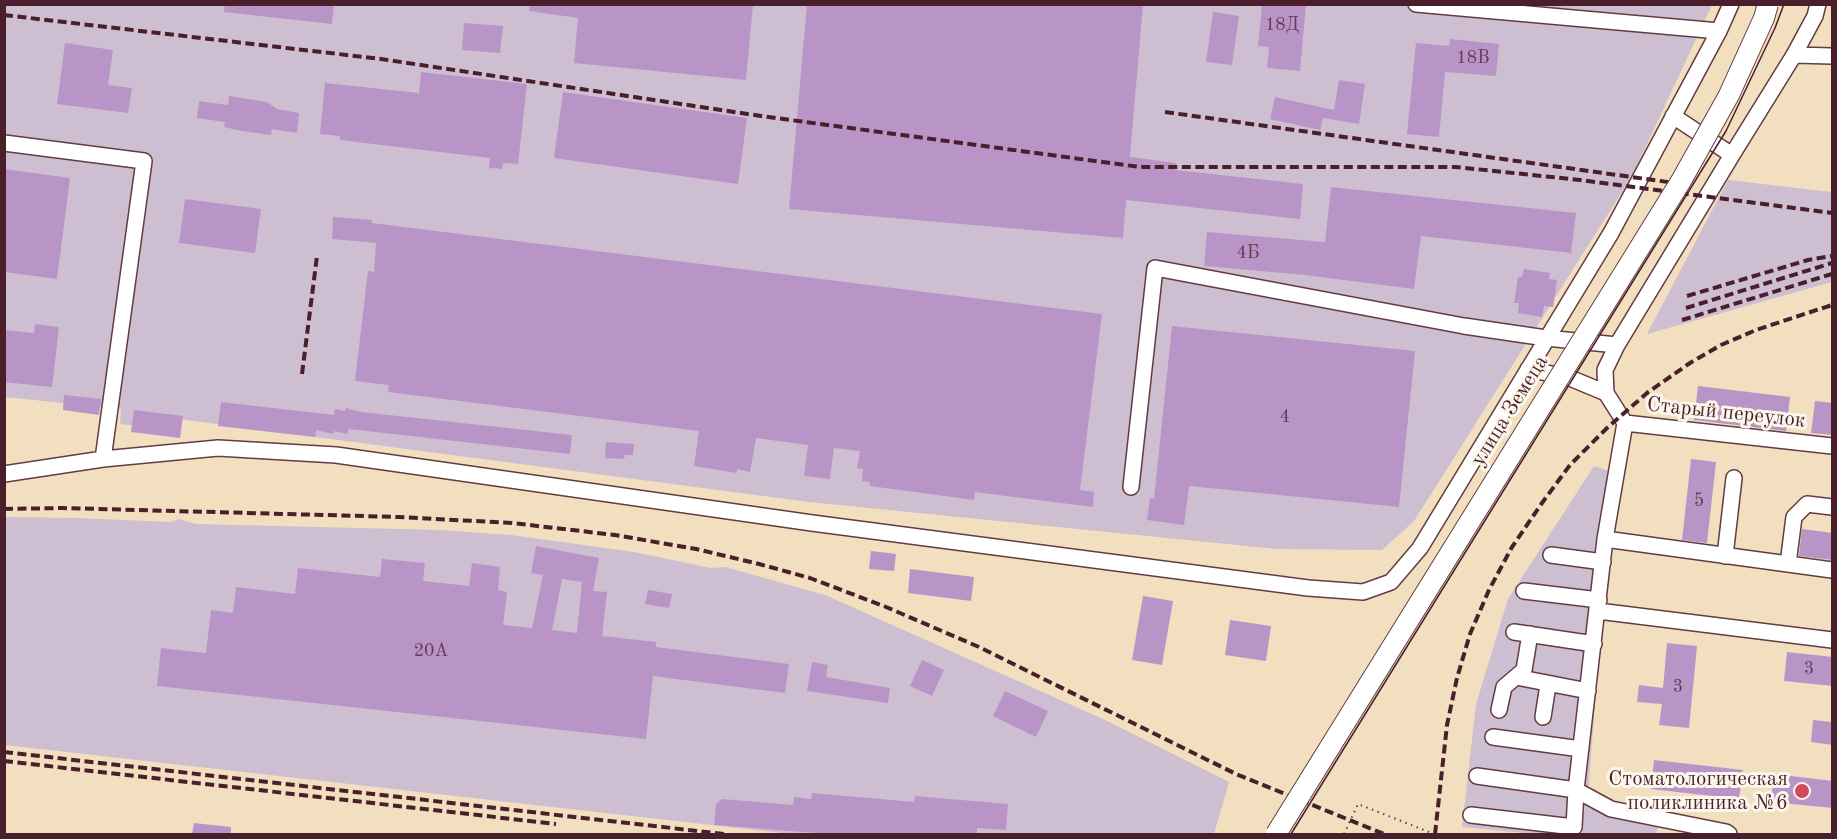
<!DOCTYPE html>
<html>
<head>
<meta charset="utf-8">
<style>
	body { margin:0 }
	#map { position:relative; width:1837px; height:839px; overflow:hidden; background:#f1dfbf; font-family:"Old Standard TT",serif }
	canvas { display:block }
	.frame { position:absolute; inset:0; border:6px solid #4a1f2b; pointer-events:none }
</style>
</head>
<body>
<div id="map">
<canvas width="1837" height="839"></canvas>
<div class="frame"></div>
</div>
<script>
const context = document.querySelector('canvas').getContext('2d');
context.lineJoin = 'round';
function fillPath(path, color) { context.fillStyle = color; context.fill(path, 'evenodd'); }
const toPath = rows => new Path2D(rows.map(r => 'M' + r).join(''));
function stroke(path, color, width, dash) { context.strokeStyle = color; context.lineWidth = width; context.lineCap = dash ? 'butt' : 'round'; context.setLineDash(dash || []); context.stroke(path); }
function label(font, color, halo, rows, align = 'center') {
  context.font = font + ' "Old Standard TT",serif'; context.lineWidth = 6; context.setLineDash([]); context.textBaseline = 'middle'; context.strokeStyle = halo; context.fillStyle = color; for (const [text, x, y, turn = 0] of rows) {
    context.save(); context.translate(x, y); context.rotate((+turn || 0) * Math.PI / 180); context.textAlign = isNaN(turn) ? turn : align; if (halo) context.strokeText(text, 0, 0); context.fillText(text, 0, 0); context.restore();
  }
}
fillPath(toPath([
	[5,5,1712,5,1632,176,1414,521,1382,550,1277,549,809,502,171,418,169,429,120,424,121,409,5,397],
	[1728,180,1832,192,1832,282,1647,334],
	[1594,466,1609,471,1611,498,1588,794,1661,814,1656,834,1534,834,1462,827,1476,704,1508,599],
	[4,517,77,518,171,522,179,519,196,524,439,530,511,535,634,552,711,568,725,567,825,595,1103,719,1229,782,1214,834,791,834,5,745]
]), '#cebed1');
fillPath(toPath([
	[225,4,334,4,332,24,224,12],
	[530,4,753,4,746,80,574,63,578,18,529,11],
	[807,4,1143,4,1130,157,1176,163,1175,170,1303,184,1300,219,1126,200,1123,238,789,209],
	[1262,4,1306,4,1300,71,1267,68,1269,47,1258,46],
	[1213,12,1239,16,1232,65,1206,62],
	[464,23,503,26,500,53,462,50],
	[1450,39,1499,44,1496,76,1445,72,1439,137,1407,134,1416,43,1449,46],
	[65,43,113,50,108,85,132,88,128,113,57,104],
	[421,72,527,84,518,164,503,163,502,169,489,168,490,158,340,140,340,136,320,134,325,83,419,93],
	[1339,80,1365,84,1359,124,1323,118,1320,130,1270,119,1275,97,1334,110],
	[563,92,747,118,738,184,554,158],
	[229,96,267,102,277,109,299,113,297,133,272,129,271,135,242,131,224,127,225,122,197,118,199,101,228,105],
	[4,169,70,178,57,279,4,272],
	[1331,187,1576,213,1571,253,1421,236,1414,289,1305,275,1204,266,1207,232,1325,242],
	[185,199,261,209,255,253,179,243],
	[333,217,372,220,372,223,1102,314,1080,490,1094,492,1093,507,975,492,974,500,870,486,870,482,862,481,863,469,857,468,860,451,834,448,830,479,804,476,808,445,756,438,750,472,737,469,737,473,694,466,699,431,388,392,389,385,355,381,368,271,374,272,376,243,332,239],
	[1524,269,1550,273,1549,279,1557,280,1553,307,1544,306,1542,317,1518,313,1519,303,1514,303,1518,277,1522,277],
	[35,324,59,327,52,387,4,382,4,330,34,333],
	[1172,326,1415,351,1399,507,1189,486,1184,525,1147,520,1150,498,1154,499],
	[1698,386,1790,397,1786,431,1694,420],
	[64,395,101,399,99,415,63,410],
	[1815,401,1833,403,1833,435,1811,433],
	[221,402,334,415,335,409,345,411,346,408,361,412,572,435,570,454,349,429,347,434,334,431,333,434,316,430,315,437,218,426],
	[134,410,183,416,180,438,131,432],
	[606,442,634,444,633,455,625,455,624,459,605,458],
	[1691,459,1716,462,1707,543,1682,540],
	[1802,529,1833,533,1833,560,1799,556],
	[536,546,599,558,593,591,607,592,602,636,656,642,656,647,789,664,785,693,653,676,646,739,157,686,161,648,206,653,211,610,233,613,236,587,295,594,298,568,380,577,382,559,425,563,423,581,469,586,472,563,500,567,498,590,507,592,503,625,532,628,543,575,531,573],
	[562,579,582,582,577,633,552,630],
	[871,551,896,554,894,571,869,569],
	[910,569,974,577,971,601,908,593],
	[648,590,672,594,669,608,645,604],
	[1143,596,1173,601,1162,665,1132,660],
	[1230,620,1271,626,1266,661,1225,655],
	[1667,643,1697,646,1689,728,1659,725,1662,704,1637,702,1639,685,1663,688],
	[1787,652,1833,657,1833,686,1784,681],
	[922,660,944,670,932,696,910,686],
	[812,662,828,665,826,677,890,688,888,703,807,691],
	[1005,691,1048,711,1036,737,993,716],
	[1813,720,1833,722,1833,745,1811,742],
	[1654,760,1743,770,1739,799,1651,789],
	[1774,774,1833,781,1833,808,1771,802],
	[812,793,914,802,915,796,1008,804,1006,830,977,828,977,834,829,834,714,825,716,804,722,799,793,805,794,797,811,799],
	[194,823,231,827,231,834,192,834]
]), '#b995c7');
const minor = toPath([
	[1416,4,1719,31],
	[1794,55,1832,56],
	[1673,116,1732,155,1794,55,1815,16,1818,4],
	[4,143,144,161,103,459],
	[1528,369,1570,378,1606,393,1625,423,1832,446],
	[1606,393,1605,370,1617,345,1732,155],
	[4,474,103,459,218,448,336,455,812,523,1308,588,1363,592,1391,582,1420,548,1611,233,1719,31,1731,4],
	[1131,487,1155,268,1464,326,1546,338,1617,345],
	[1605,539,1832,570],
	[1551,555,1603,562],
	[1725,556,1734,478],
	[1788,564,1794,517,1807,504,1832,507],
	[1524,591,1599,600],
	[1598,611,1832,640],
	[1514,632,1594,644],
	[1516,677,1588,691],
	[1499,710,1504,687,1524,670,1530,634],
	[1543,717,1548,685],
	[1493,737,1581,749],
	[1477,776,1576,790,1611,809,1726,832,1729,834],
	[1471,815,1574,827,1576,790,1605,539,1625,423]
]);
stroke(minor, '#633c41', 18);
stroke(toPath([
	[1344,834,1358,804,1434,834]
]), '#633c41', 2, [1.5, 4.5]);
stroke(minor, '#fff', 15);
stroke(toPath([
	[1291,834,1726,131,1775,28,1784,4]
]), '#4a1f2b', 1.5);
stroke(toPath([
	[4,15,381,59,761,116,1140,167,1456,167,1580,180,1832,213],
	[1165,112,1675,183],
	[1687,296,1808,260,1832,256],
	[1686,308,1832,263],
	[1682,320,1832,274],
	[302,374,317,256],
	[4,509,62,508,399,517,512,523,615,535,696,549,759,564,810,578,886,607,979,647,1236,774,1384,834],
	[4,752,724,834],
	[4,761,556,824],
	[1435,834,1447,725,1457,678,1470,634,1489,590,1512,547,1542,503,1570,465,1607,428,1647,393,1690,363,1721,345,1756,330,1832,305]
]), '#4a1f2b', 4, [9, 4.5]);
const majorBridge = toPath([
	[1276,834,1681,181,1729,95,1764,18,1768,4]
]);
stroke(majorBridge, '#633c41', 22, []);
stroke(majorBridge, '#fff', 20);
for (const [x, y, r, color] of [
	[1802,791,8,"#d1495b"]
]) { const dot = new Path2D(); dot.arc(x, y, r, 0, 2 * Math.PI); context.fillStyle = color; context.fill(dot); stroke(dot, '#fbf7ec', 2); }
label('18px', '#663c52', null, [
	["18Д",1282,25],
	["18В",1473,58],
	["4Б",1248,253],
	["4",1285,417],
	["5",1699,501],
	["20А",431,651],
	["3",1809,669],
	["3",1678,687]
]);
label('21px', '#4a1f2b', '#fbf7ec', [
	["улица Земеца",1510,411,-58],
	["Старый переулок",1726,413,6]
]);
label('21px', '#4a1f2b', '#fbf7ec', [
	["Стоматологическая",1788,779],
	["поликлиника №6",1788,803]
], 'right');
</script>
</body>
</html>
